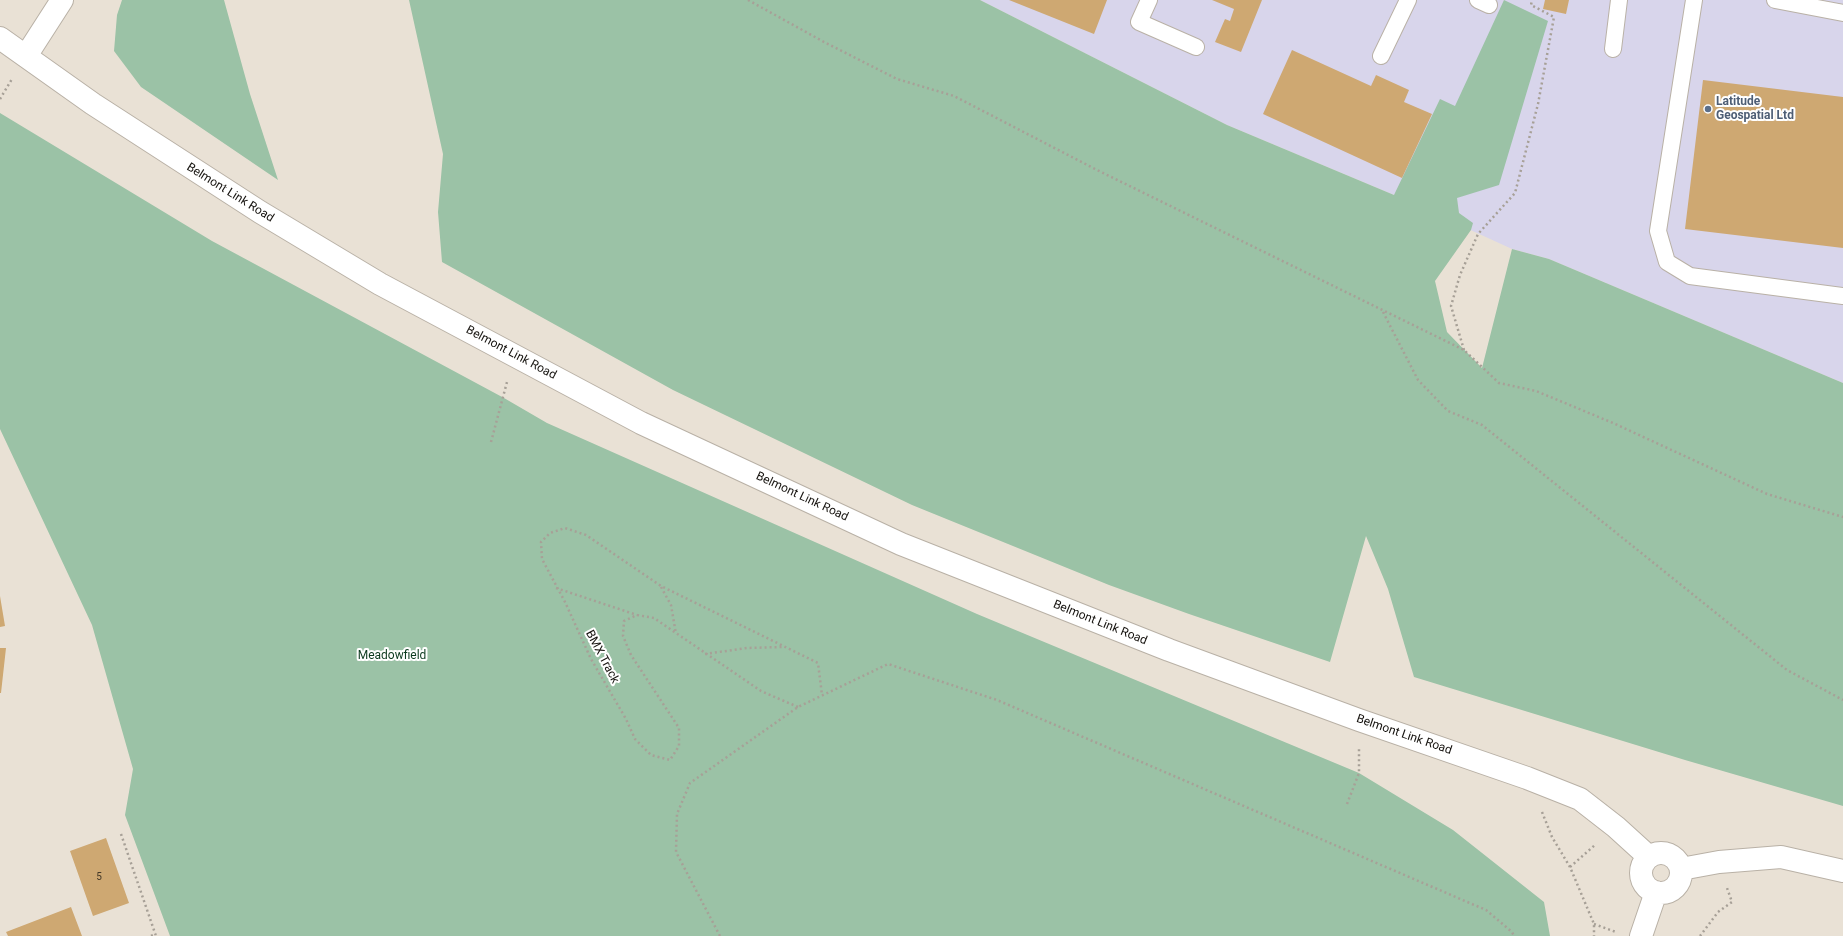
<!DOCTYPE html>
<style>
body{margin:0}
canvas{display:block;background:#e9e1d5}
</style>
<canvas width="1843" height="936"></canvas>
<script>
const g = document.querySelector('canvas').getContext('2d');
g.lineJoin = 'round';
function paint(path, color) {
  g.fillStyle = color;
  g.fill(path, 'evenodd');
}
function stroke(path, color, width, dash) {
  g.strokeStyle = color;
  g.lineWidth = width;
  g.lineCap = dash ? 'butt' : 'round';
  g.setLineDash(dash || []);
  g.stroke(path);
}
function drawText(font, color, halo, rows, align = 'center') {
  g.font = font + ' Roboto,sans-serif';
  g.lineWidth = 4;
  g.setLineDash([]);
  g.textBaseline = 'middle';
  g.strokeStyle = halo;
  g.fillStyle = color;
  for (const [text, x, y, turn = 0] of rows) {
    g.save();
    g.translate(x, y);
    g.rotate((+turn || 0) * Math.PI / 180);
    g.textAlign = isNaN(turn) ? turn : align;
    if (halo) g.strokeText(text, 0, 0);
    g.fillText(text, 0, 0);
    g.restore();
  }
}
paint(new Path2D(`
 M 980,0 L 1843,0 L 1843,383 L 1549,259 L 1512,249 L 1394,195 L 1227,125 Z`), '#d8d5eb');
paint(new Path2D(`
 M 122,0 L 224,0 L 250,94 L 278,180 L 141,87 L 114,51 L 117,15 Z
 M 409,0 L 980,0 L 1227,125 L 1394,195 L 1440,99 L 1455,106 L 1504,0 L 1548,21 L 1499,185 L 1457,198 L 1459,213 L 1473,223 L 1471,230 L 1435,281 L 1447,332 L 1482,368 L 1512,249 L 1549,259 L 1843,383 L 1843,806 L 1685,760 L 1414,677 L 1388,589 L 1366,536 L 1330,662 L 1189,614 L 1109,585 L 912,505 L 673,390 L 442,262 L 438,212 L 443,154 Z
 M 0,113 L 212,241 L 504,398 L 547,423 L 977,614 L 1359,773 L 1453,830 L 1544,902 L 1550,936 L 170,936 L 125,815 L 133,769 L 92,625 L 0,429 Z`), '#9bc2a6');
paint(new Path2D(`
 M 1009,0 L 1107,0 L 1094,34 Z
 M 1212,0 L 1262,0 L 1241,52 L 1215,42 L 1225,19 L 1230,21 L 1234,9 Z
 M 1545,0 L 1569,0 L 1566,14 L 1543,9 Z
 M 1292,50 L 1371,86 L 1376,75 L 1409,90 L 1404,102 L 1432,114 L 1402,178 L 1263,114 Z
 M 1703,80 L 1843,97 L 1843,248 L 1685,229 Z
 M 0,596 L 5,626 L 0,627 Z
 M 0,648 L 6,648 L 1,693 L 0,693 Z
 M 106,838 L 129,903 L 93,916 L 70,851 Z
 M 71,907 L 82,936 L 8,936 L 6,932 Z`), '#cea872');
const lane = new Path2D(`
 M 1149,0 L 1139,22 L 1196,47
 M 1478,0 L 1489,5
 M 1694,0 L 1658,231 L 1667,262 L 1690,276 L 1843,296
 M 1775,0 L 1843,13
 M 1613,49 L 1619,0
 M 1381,56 L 1408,0`);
const street = new Path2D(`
 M 26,56 L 62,0`);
const secondary = new Path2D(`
 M 0,38 L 93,104 L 260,212 L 380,284 L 641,423 L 901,544 L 1169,650 L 1359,720 L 1527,778 L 1580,799 L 1616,827 L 1649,857
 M1641 873a20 20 0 1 1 40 0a20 20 0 1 1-40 0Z
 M 1681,869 L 1719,862 L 1781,857 L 1843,871
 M 1641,936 L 1656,892`);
stroke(lane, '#b9b1a6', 18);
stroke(street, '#b9b1a6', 24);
stroke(secondary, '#b9b1a6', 24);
stroke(new Path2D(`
 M 748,0 L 824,42 L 897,79 L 954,96 L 1097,170 L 1464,350 L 1499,383 L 1536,391 L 1613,423 L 1767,494 L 1843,517
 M 0,99 L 12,79
 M 1383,312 L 1418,380 L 1448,411 L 1482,425 L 1787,670 L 1843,700
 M 1464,350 L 1451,306 L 1460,275 L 1478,234 L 1515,193 L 1538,104 L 1554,17 L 1531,5 L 1532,0
 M 491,442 L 507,382
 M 661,587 L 671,605 L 676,634
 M 556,588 L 637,615
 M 705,654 L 747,648 L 782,647
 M 798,707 L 761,691 L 654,618 L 637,615 L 624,621 L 623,636 L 631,655 L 679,728 L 679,746 L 670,760 L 651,755 L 635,739 L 626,719 L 591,659 L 565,602 L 542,559 L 541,542 L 550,533 L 565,528 L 586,535 L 661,586 L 818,663 L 822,695
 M 1347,804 L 1359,773 L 1359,748
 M 1542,812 L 1552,837 L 1570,867 L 1594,924 L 1594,936
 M 121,834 L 156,936
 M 1570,867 L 1595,845
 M 1594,924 L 1616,932
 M 151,936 L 156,934
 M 720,936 L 676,852 L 677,814 L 690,783 L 798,707 L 888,664 L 997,700 L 1486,910 L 1512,932 L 1514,936
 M 1700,936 L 1718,912 L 1732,902 L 1727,888`), '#a7a097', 2.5, [2, 3]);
stroke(lane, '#fff', 16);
stroke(street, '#fff', 22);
stroke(secondary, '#fff', 22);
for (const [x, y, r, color] of [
 [1708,109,4,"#5c6f8a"]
]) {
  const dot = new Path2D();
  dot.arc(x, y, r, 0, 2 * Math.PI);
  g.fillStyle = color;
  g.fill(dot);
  stroke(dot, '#fff', 1.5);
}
drawText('10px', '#433827', null, [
 ["5",99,877]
]);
drawText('bold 12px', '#4e5e75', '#fff', [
 ["Latitude",1716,102],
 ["Geospatial Ltd",1716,116]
], 'left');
drawText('12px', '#15120e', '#fff', [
 ["Belmont Link Road",230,193,32],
 ["Belmont Link Road",511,353,28],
 ["Belmont Link Road",802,497,25],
 ["Belmont Link Road",1100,623,22],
 ["BMX Track",602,657,62],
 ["Belmont Link Road",1404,735,19]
]);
drawText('12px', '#0c3a1f', '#fff', [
 ["Meadowfield",392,656]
]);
</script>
